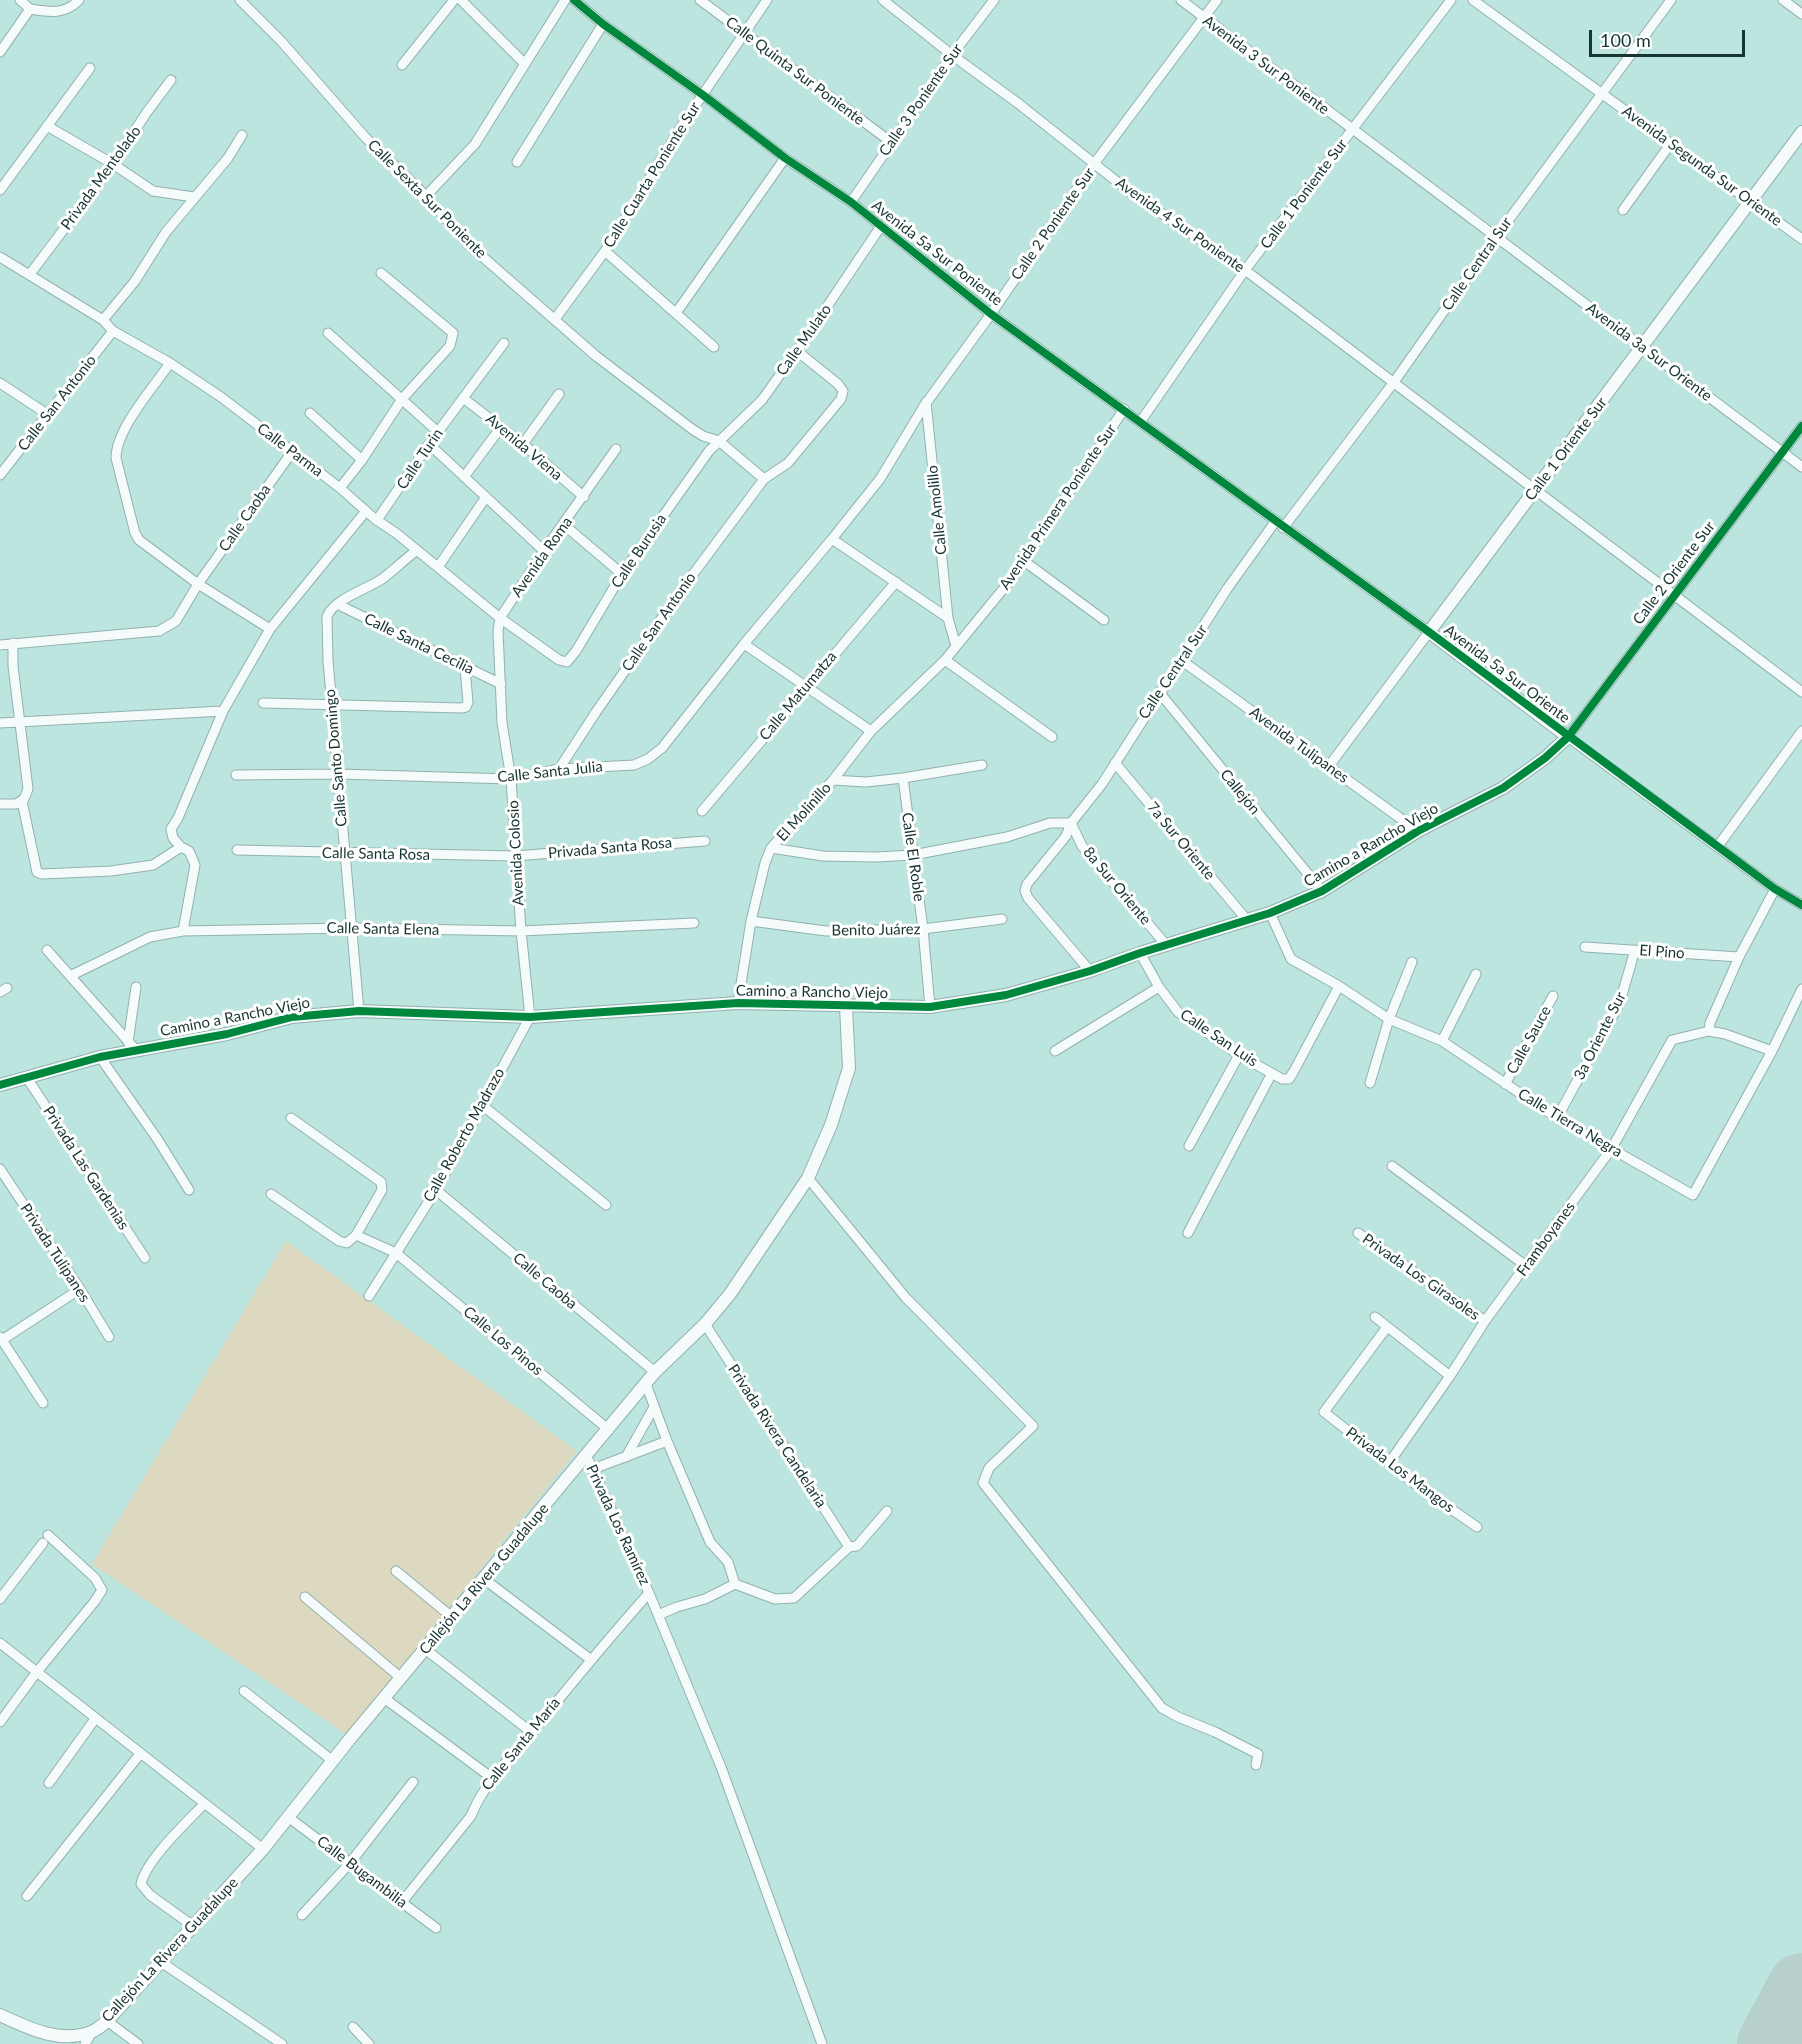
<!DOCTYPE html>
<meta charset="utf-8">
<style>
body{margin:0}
#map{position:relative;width:1802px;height:2044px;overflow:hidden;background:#bde5df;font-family:Lato,sans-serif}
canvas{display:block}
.scale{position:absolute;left:1589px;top:30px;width:156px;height:27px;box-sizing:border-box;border:3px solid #173531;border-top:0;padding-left:8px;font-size:18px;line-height:21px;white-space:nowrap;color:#173531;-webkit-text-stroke:4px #fff;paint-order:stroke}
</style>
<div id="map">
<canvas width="1802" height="2044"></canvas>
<div class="scale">100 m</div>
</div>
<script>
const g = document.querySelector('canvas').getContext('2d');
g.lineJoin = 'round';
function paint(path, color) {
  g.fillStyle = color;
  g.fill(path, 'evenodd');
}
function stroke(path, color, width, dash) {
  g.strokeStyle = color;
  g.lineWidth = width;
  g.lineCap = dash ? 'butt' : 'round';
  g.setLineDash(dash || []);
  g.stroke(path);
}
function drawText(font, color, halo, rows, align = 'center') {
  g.font = font + ' Lato,sans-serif';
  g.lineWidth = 6;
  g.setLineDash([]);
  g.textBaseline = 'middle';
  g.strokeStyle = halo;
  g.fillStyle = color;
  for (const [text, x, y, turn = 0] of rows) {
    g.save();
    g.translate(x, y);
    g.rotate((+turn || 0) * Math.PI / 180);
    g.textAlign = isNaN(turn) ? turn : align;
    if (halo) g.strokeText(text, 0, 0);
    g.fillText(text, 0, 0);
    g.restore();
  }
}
paint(new Path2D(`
 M 286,1241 L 577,1451 L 346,1734 L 92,1564 Z`), '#ddd8c0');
stroke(new Path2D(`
 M 1781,2029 L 1791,2044`), '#b7d0cc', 28);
stroke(new Path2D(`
 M 1772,2044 L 1802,1988`), '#b7d0cc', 70);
const minor = new Path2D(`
 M 20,0 L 30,9
 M 240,0 L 281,41 L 365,137 L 426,196 L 468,244 L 596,356 L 692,429 L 703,436 L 719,441 L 764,479
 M 461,0 L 525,64
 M 574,0 L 603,24 L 703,95 L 785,158 L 851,202 L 991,314 L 1429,632 L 1329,766
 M 700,0 L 891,142
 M 883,0 L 952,55 L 1019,104 L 1130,192 L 1245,270 L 1802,692
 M 1181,0 L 1802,467
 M 1473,0 L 1802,239
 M 1783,0 L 1802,14
 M 30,9 C 49,12 65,15 79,0
 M 0,52 L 30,9
 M 402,65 L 454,0
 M 47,126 L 113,164 L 153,191 L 194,197
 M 517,162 L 603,24
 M 0,190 L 90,68
 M 426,196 L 475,144 L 565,0
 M 851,202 L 952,55 L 994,0
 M 1623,210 L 1671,143
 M 605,251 L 714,347
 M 0,257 L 103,320 L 113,331 L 170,363 L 221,397 L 340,488 L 375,519 L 396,533 L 500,618 L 559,660 L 567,662 L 576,651 L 622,574 L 709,451 L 762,400 L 804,341 L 881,226
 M 30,274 L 113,164 L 147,112 L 171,80
 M 676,313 L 785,158
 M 555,319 L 605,251 L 682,125 L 767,0
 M 103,320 L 135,281 L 166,232 L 228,158 L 242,135
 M 328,333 L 438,432
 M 170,363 C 153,388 116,429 116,458 L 135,533 L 139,540 L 198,584 L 270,629
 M 0,383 L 47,414
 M 463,398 L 523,444 L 584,497
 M 926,402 L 948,618
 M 310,413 L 362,460
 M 1141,421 L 1245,270 L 1451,0
 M 1802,426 L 1568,737 L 1775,889 L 1802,905
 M 429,444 L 544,551
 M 523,444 L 559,394
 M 0,475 L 113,331
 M 464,477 L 501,427
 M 340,488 L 362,460 L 402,399 L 450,346 L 453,333 L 381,273
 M 377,520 L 429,444 L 504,343
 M 563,524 L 622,574
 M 1283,528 L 1394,382 L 1496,237 L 1671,0
 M 832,539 L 948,618 L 956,646
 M 1024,561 L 1104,620
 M 438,567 L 486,497
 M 337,604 L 501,684
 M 744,644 L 871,731
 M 0,645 L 159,631 L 176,621 L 198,584 L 292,452
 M 945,660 L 1052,737
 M 1181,660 L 1418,831
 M 1159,692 L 1322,891
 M 263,703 L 461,708 L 466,707 L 468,702 L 465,668
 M 0,723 L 223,711 L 270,629 L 366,511
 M 1115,763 L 1247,920
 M 559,769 L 596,712 L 682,589 L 764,479 L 788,463 L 841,399 L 843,391 L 838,384 L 797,351
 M 236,775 L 338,774 L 511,779 L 559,769 L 634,765 L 648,759 L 662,748 L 744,644 L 832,539 L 880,479 L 924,406 L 991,314 L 1094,164 L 1217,0
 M 903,778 L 923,929 L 930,1007
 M 833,780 L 866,782 L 903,778 L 982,765
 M 22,801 L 37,872 L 42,874 L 111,871 L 153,865 L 181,847
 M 0,804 L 16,804 L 24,799 L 28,789 L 13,666 L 13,643
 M 702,811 L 896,582
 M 1071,823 L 1082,846 L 1167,946
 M 1718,846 L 1802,731
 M 771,848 L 823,856 L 877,857 L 913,855 L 1007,837 L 1050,823 L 1071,823
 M 237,850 L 515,856 L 705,841
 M 1270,913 L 1291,959 L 1339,986 L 1389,1019 L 1442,1041 L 1557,1118 L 1693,1195 L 1772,1051 L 1802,989
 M 751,921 L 826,931 L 923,929 L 1002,919
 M 183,931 L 195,865 L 189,851 L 181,847 L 173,838 L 171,829 L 178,818 L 223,711
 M 1585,947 L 1739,957
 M 47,950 L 136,1050
 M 1140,953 L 1159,987 L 1178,1012 L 1239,1055 L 1282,1079 L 1289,1079 L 1294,1071 L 1339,986
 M 1090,971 L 1028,898 L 1025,891 L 1027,884 L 1066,836 L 1071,823 L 1102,784 L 1227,589 L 1275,522
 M 70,976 L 150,937 L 183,931 L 351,928 L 521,931 L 694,923
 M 0,992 L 7,988
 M 738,1003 L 751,921 L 765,863 L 771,848 L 833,780 L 871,731 L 945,660 L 1013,577 L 1124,409
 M 359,1011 L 328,661 L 327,617 C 332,600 367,589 382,579 C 394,570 404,560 416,551
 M 1709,1031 L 1710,1023 L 1739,957 L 1775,889
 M 1442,1041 L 1476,974
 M 128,1042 L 136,987
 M 1055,1051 L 1159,987
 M 100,1057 L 158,1140 L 189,1190
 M 27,1078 L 145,1258
 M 1370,1083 L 1389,1019 L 1412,962
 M 1505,1084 L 1553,996
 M 482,1105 L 606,1205
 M 1557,1118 L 1620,1002 L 1635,950
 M 1189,1146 L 1239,1055
 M 1392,1166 L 1526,1266
 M 0,1169 L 80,1289 L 109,1337
 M 808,1178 L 906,1298 L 1033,1426 L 989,1468 L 983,1483 L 1162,1708 L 1178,1717 L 1215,1732 L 1258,1754 L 1256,1765
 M 436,1190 L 655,1372
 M 271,1194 L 339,1241 L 347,1243 L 356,1235 L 382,1190 L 381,1182 L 291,1118
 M 1188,1233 L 1272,1073
 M 1358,1233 L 1485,1321
 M 356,1235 L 396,1253 L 609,1430
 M 369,1296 L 436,1190 L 530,1017 L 521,931 L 511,779 L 502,723 L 498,631 L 500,618 L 548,545 L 616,449
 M 1375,1317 L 1450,1376
 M 705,1324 L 849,1547
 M 1387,1327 L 1324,1412 L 1415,1484 L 1477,1527
 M 0,1337 L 43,1403
 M 2,1340 L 80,1289
 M 646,1384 L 667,1441 L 710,1542 L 728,1562 L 735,1584
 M 587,1457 L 649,1593 L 721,1767 L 822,2044
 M 626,1457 L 654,1407
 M 1389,1463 L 1450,1376 L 1485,1321 L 1612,1148 L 1672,1040 L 1709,1031 L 1725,1034 L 1772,1051
 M 593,1469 L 667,1441
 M 396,1571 L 452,1617
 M 484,1579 L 590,1659
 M 305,1597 L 401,1678
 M 0,1599 L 43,1543
 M 658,1615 L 677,1607 L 705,1599 L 735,1584 L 775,1599 L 794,1598 L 849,1547 L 857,1546 L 887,1511
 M 0,1643 L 263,1849
 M 425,1649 L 531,1732
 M 244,1691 L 333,1761
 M 384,1698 L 492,1778
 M 0,1722 L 36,1673 L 95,1601 L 102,1590 L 95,1578 L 48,1535
 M 49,1783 L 95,1719
 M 288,1817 L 436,1928
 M 27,1896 L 140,1754
 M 402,1902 L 471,1816 C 484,1783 510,1758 533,1731 C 571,1684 609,1638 649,1593
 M 302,1915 L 350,1863 L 413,1782
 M 193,1926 L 150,1895 L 141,1884 C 146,1860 186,1823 204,1804
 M 161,1962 L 282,2044
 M 107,2021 L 138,2044
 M 353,2027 L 369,2044
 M 85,2044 L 92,2032`);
const tertiary = new Path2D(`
 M 0,1085 L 100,1057 L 227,1034 L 292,1017 L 359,1011 L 530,1017 L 738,1003 L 930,1007 L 1006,995 L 1090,971 L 1140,953 L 1270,913 L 1322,891 L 1418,831 L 1503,788 L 1545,758 L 1568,737 L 1429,632 L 1802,132
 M 0,2015 C 28,2028 60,2044 91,2032 C 97,2030 102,2025 107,2021 L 263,1849 L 349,1740 L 655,1372 L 705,1324 L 730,1294 L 808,1178 L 831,1125 L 849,1068 L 846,1007`);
stroke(minor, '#92b1ad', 11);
stroke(tertiary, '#92b1ad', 14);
stroke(minor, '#f5fbfa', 9);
stroke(tertiary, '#f5fbfa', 12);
stroke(new Path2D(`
 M 574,0 L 603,24 L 703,95 L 785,158 L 851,202 L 991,314 L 1429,632 L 1775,889 L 1802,905
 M 0,1085 L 100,1057 L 227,1034 L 292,1017 L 359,1011 L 530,1017 L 738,1003 L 930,1007 L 1006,995 L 1090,971 L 1140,953 L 1270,913 L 1322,891 L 1418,831 L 1503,788 L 1545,758 L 1568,737 L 1802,426`), '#00873e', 8);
drawText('15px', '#173531', '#fff', [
 ["Avenida 3 Sur Poniente",1266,65,37],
 ["Calle Quinta Sur Poniente",795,71,37],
 ["Calle 3 Poniente Sur",921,100,-55],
 ["Avenida Segunda Sur Oriente",1702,166,36],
 ["Calle Cuarta Poniente Sur",652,175,-58],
 ["Privada Mentolado",101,178,-54],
 ["Calle 1 Poniente Sur",1304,194,-53],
 ["Calle Sexta Sur Poniente",427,199,45],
 ["Calle 2 Poniente Sur",1053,224,-55],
 ["Avenida 4 Sur Poniente",1180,225,35],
 ["Avenida 5a Sur Poniente",937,253,38],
 ["Calle Central Sur",1477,264,-55],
 ["Calle Mulato",804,340,-55],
 ["Avenida 3a Sur Oriente",1649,352,37],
 ["Calle San Antonio",57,403,-52],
 ["Avenida Viena",524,447,40],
 ["Calle 1 Oriente Sur",1566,449,-53],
 ["Calle Parma",290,450,37],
 ["Calle Turin",420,459,-56],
 ["Avenida Primera Poniente Sur",1058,507,-56],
 ["Calle Amolillo",937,510,-96],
 ["Calle Caoba",245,518,-55],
 ["Calle Burusia",639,551,-56],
 ["Avenida Roma",542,557,-55],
 ["Calle 2 Oriente Sur",1674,573,-53],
 ["Calle San Antonio",659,622,-55],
 ["Calle Santa Cecilia",419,644,26],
 ["Calle Central Sur",1173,672,-56],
 ["Avenida 5a Sur Oriente",1507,674,37],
 ["Calle Matumatza",798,696,-50],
 ["Avenida Tulipanes",1299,745,36],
 ["Calle Santo Domingo",336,758,-95],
 ["Calle Santa Julia",550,772,-6],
 ["Callejón",1240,792,51],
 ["El Molinillo",804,812,-48],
 ["7a Sur Oriente",1181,841,50],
 ["Camino a Rancho Viejo",1371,845,-30],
 ["Privada Santa Rosa",610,848,-5],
 ["Avenida Colosio",516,853,-93],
 ["Calle Santa Rosa",376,854,1],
 ["Calle El Roble",913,857,82],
 ["8a Sur Oriente",1117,886,50],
 ["Calle Santa Elena",383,929,1],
 ["Benito Juárez",876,930,-1],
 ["El Pino",1662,952,4],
 ["Camino a Rancho Viejo",812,992,1],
 ["Camino a Rancho Viejo",235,1017,-11],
 ["3a Oriente Sur",1600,1036,-63],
 ["Calle San Luis",1219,1038,34],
 ["Calle Sauce",1529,1040,-61],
 ["Calle Tierra Negra",1570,1123,31],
 ["Calle Roberto Madrazo",464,1135,-61],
 ["Privada Las Gardenias",86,1168,57],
 ["Framboyanes",1546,1239,-54],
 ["Privada Tulipanes",55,1253,57],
 ["Privada Los Girasoles",1421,1277,35],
 ["Calle Caoba",545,1281,40],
 ["Calle Los Pinos",503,1341,40],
 ["Privada Rivera Candelaria",777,1436,57],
 ["Privada Los Mangos",1400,1470,37],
 ["Privada Los Ramírez",618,1525,65],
 ["Callejón La Rivera Guadalupe",484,1579,-50],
 ["Calle Santa María",521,1744,-51],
 ["Calle Bugambilia",362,1872,37],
 ["Callejón La Rivera Guadalupe",170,1950,-47]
]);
</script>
